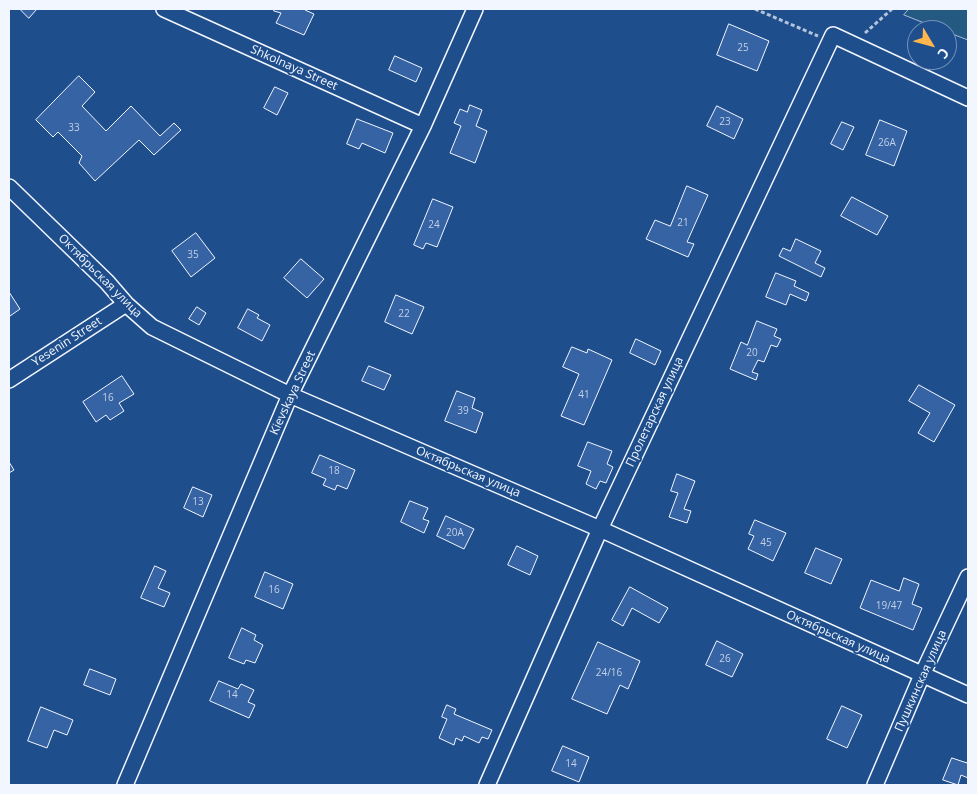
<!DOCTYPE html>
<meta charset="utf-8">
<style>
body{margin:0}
#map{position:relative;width:977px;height:794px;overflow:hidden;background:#1f4e8c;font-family:"Open Sans",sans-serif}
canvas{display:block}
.frame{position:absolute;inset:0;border:10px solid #f2f6ff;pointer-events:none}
.north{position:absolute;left:907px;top:20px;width:50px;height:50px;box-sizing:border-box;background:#1f4e8c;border:1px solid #7391ba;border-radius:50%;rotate:127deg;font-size:14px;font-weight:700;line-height:20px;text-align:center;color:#f2f6ff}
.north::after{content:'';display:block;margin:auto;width:18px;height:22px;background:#ffb74d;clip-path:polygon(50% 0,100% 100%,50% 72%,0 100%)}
</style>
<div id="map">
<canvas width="977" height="794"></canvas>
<div class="frame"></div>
<div class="north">С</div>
</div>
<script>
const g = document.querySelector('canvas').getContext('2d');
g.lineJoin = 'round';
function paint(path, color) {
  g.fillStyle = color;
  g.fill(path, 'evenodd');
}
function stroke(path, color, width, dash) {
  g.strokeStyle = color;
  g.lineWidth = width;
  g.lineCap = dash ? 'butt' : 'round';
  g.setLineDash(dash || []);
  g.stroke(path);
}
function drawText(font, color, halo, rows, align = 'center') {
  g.font = font + ' "Open Sans",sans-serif';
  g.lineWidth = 4;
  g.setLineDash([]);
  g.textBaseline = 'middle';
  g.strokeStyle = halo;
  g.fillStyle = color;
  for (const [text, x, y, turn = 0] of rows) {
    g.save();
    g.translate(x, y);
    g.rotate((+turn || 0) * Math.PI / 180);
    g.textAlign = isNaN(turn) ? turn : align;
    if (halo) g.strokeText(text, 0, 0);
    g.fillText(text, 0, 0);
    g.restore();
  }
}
const green = new Path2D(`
 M 909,9 L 968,9 L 968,40 L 947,32 L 947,30 L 942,30 L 904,15 Z`);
paint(green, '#245a82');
stroke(green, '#a8bbd7', 1);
const building = new Path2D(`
 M 20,9 L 37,9 L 29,18 Z
 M 275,9 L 306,9 L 305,10 L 314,14 L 304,35 L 276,23 L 281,13 L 274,11 Z
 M 729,24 L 769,41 L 757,71 L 717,55 Z
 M 395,56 L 422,68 L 416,82 L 389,70 Z
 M 79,76 L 95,92 L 82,106 L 106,131 L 131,106 L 160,136 L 174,123 L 181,130 L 154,155 L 139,140 L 95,181 L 79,163 L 82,156 L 58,132 L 53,137 L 36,120 Z
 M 275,87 L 288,93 L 277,115 L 264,108 Z
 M 470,105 L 482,110 L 476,126 L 487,131 L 475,163 L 450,153 L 461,126 L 454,123 L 460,109 L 467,112 Z
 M 717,106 L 743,119 L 734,139 L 707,126 Z
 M 357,119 L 393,133 L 385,153 L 362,143 L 359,149 L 347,144 Z
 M 880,120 L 907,131 L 894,166 L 866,155 Z
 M 842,122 L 854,127 L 843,150 L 831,144 Z
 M 687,186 L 708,195 L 687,242 L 694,244 L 688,257 L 646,239 L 655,220 L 670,226 Z
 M 852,197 L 888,216 L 877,235 L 841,216 Z
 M 433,199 L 453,207 L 437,247 L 426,243 L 423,249 L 414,245 Z
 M 196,233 L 215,258 L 191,277 L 172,251 Z
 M 796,239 L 821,251 L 815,263 L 825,268 L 821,277 L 779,256 L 783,248 L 790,251 Z
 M 301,259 L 324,279 L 307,298 L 284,278 Z
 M 776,273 L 796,281 L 794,286 L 809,293 L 806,301 L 790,294 L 786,305 L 766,297 Z
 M 9,292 L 20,309 L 10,316 L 9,314 Z
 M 396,295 L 424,307 L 412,334 L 385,322 Z
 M 197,307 L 206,313 L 199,325 L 189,319 Z
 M 248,309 L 259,315 L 257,318 L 270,325 L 262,341 L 238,328 Z
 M 757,321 L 777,329 L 774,336 L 781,339 L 777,347 L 771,345 L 764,362 L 758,360 L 752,372 L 758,374 L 756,380 L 730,369 L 741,342 L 747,345 Z
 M 636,339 L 661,351 L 655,365 L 630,353 Z
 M 572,347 L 587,353 L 588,349 L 612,360 L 584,425 L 561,416 L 579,374 L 563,367 Z
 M 369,366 L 391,375 L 384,390 L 362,381 Z
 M 122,376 L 134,394 L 119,403 L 124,411 L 110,420 L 106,415 L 96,422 L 83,402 Z
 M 919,385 L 955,405 L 934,442 L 918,433 L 930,413 L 909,401 Z
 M 457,391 L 475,398 L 472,408 L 483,413 L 476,433 L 445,421 Z
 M 588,442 L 612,451 L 607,464 L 613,467 L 606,483 L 600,481 L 596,489 L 586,484 L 591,471 L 578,466 Z
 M 320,455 L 355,470 L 347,489 L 337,485 L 335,490 L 323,485 L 326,479 L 312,473 Z
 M 9,462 L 14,470 L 9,473 Z
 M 677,474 L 695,481 L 684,509 L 691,511 L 687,523 L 669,517 L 678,493 L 671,491 Z
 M 193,487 L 212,495 L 203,517 L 184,508 Z
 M 410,501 L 428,508 L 423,519 L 429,521 L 424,533 L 401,522 Z
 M 446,516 L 474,529 L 464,549 L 437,536 Z
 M 755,520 L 786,533 L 773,561 L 748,549 L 754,536 L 749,534 Z
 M 517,546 L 538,556 L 530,575 L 508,565 Z
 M 816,548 L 842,559 L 831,584 L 805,573 Z
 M 155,566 L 166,571 L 158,588 L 170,593 L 164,607 L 141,598 Z
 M 265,572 L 293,584 L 283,609 L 255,597 Z
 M 904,578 L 919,584 L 912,604 L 922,608 L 913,630 L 860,608 L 871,580 L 899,591 Z
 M 630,587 L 668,608 L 659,623 L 632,608 L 623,626 L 612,620 Z
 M 242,628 L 256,635 L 254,640 L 263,645 L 255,663 L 246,660 L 244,664 L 229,658 Z
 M 717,641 L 743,654 L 732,677 L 706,665 Z
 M 598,642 L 640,661 L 628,689 L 620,685 L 607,714 L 572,699 Z
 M 90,669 L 116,679 L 110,695 L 84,685 Z
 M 219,681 L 238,689 L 241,684 L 254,690 L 248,702 L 255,705 L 249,718 L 210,701 Z
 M 447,705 L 456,709 L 454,714 L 492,730 L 488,739 L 482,737 L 479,743 L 464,736 L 462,741 L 456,738 L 454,745 L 439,738 L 447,719 L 442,717 Z
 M 842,706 L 862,715 L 847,748 L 827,739 Z
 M 41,707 L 73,720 L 67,735 L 54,730 L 47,748 L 28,741 Z
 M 563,746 L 589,757 L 579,782 L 552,771 Z
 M 952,758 L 967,763 L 968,759 L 968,778 L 961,775 L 958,785 L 943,780 Z`);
paint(building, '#3563a3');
stroke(building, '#f2f6ff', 1);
const minor = new Path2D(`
 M 164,9 L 423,126
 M 9,187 L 107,282 L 126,304 L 152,327 L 290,395 L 600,529 L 968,695
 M 9,380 L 126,304
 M 125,785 L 290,395 L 423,126 L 475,9
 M 487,785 L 600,529 L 833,35 L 968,98
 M 875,785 L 922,675 L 968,577`);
stroke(minor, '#f2f6ff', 18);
stroke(new Path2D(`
 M 755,9 L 818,36
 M 865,33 L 892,9`), '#b3c4dc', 3, [4, 2.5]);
stroke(minor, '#1f4e8c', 15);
drawText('10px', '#c3d1e8', null, [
 ["25",743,48],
 ["23",725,122],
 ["33",74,128],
 ["26А",887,143],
 ["21",683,223],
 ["24",434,225],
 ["35",193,255],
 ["22",404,314],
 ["20",752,353],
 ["41",584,395],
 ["16",108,398],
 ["39",463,411],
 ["18",334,471],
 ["13",198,502],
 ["20А",455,533],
 ["45",766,543],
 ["16",274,590],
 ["19/47",889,606],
 ["26",725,659],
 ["24/16",609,673],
 ["14",232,695],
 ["14",571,764]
]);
drawText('12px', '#f2f6ff', '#1f4e8c', [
 ["Shkolnaya Street",294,68,24],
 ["Октябрьская улица",100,276,45],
 ["Yesenin Street",67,342,-33],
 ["Kievskaya Street",293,393,-65],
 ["Пролетарская улица",655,412,-65],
 ["Октябрьская улица",468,472,23],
 ["Октябрьская улица",838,637,24],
 ["Пушкинская улица",921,681,-66]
]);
</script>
